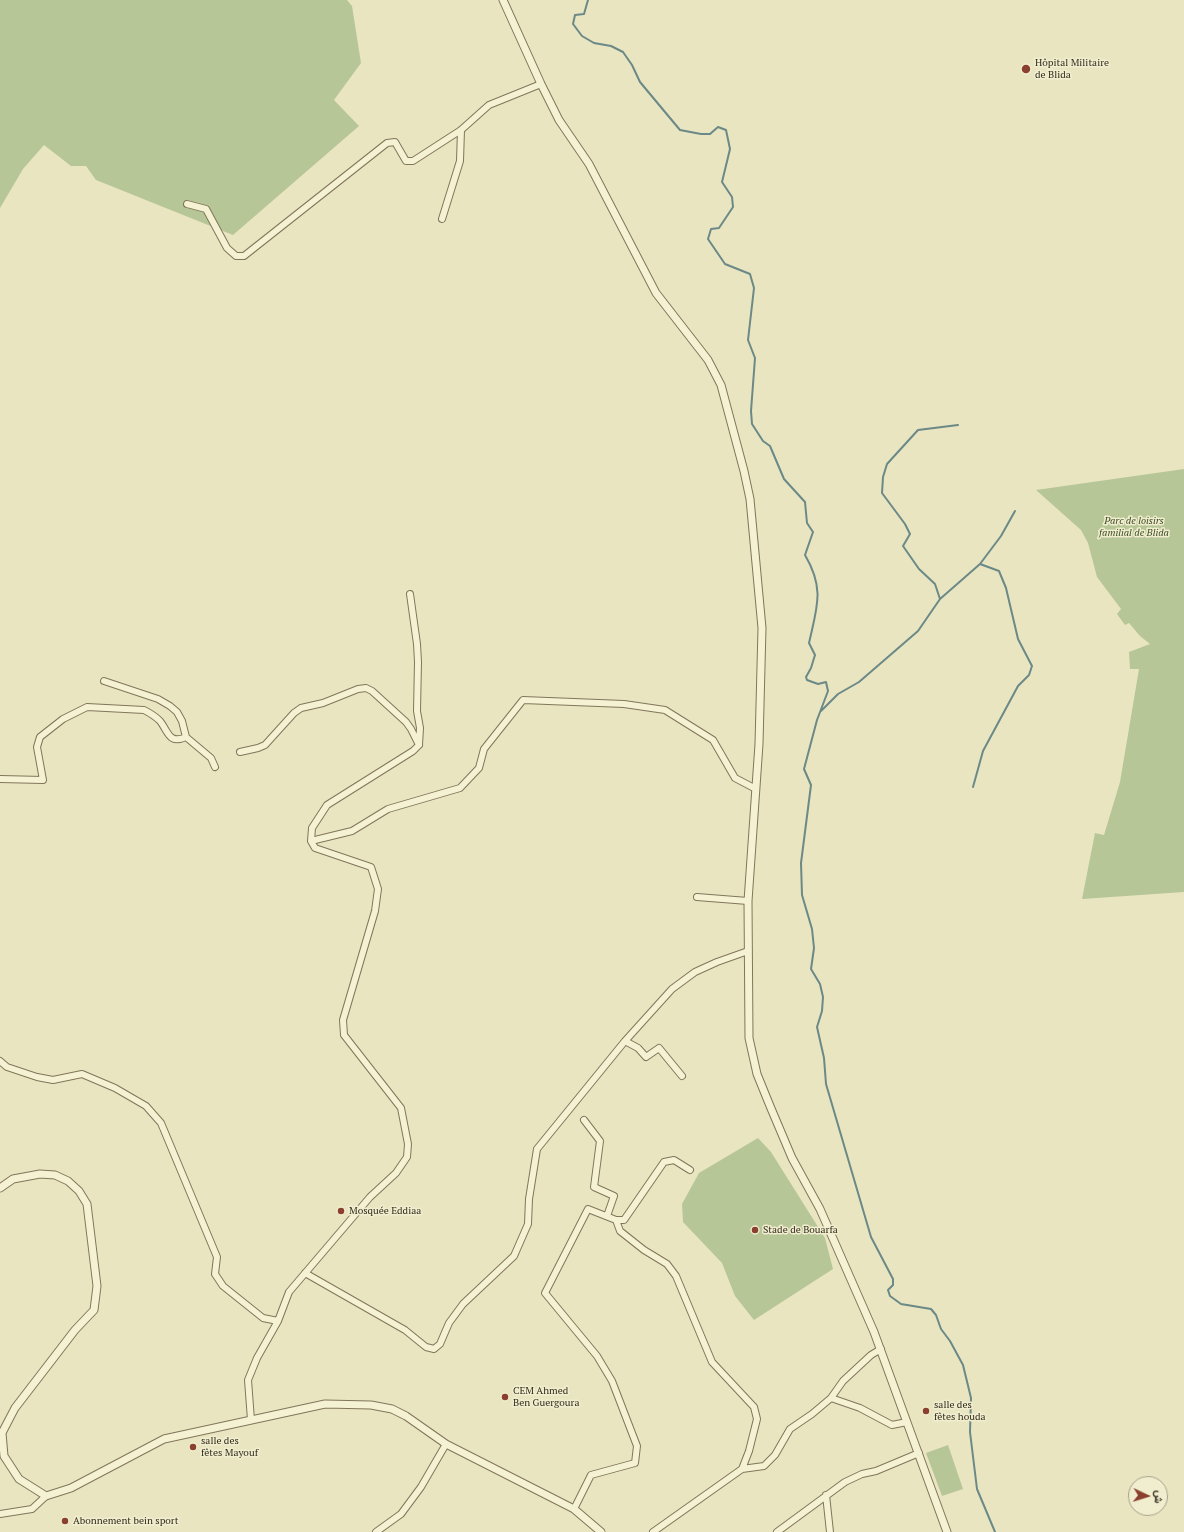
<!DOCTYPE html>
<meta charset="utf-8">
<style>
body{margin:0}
#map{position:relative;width:1184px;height:1532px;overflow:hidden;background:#e9e5c1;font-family:"PT Serif",Vazirmatn,serif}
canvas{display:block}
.north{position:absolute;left:1128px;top:1476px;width:40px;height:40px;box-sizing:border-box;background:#f1eecf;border:1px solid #a5a088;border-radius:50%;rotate:94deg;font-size:11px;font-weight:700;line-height:16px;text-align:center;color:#322b1d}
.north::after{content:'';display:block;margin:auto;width:14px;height:18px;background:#8b402f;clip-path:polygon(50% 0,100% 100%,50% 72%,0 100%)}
</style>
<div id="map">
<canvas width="1184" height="1532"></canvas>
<div class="north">ش</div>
</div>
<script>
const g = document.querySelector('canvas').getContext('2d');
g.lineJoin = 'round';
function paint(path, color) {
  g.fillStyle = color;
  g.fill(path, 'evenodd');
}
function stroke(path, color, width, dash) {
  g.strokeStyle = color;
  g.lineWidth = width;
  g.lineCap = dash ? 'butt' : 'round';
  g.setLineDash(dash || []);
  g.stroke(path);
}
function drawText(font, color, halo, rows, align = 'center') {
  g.font = font + ' "PT Serif",serif';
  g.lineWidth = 3;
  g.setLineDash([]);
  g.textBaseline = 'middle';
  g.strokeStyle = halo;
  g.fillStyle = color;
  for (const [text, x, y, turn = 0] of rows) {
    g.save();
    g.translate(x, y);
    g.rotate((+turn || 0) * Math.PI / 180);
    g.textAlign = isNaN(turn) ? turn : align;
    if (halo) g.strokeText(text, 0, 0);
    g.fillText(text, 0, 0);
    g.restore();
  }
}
paint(new Path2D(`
 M 0,0 L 347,0 L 352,6 L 361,63 L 334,100 L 359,126 L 233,235 L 96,180 L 86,166 L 71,166 L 44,145 L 23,169 L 0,208 Z
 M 1184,469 L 1184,892 L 1082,899 L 1095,833 L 1104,835 L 1120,782 L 1139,669 L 1130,669 L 1129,652 L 1150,644 L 1140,636 L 1129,623 L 1125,625 L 1117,614 L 1121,609 L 1097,577 L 1088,543 L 1081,530 L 1036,490 Z
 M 758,1138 L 771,1152 L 825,1238 L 833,1269 L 754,1320 L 735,1296 L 722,1263 L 683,1222 L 682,1204 L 699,1173 Z
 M 948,1445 L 963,1489 L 942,1496 L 926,1453 Z`), '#b7c696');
stroke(new Path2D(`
 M 588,0 L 584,14 L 575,15 L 573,24 L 582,36 L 594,43 L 611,46 L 623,52 L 632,65 L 640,82 L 680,130 L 701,134 L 710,134 L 718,127 L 726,130 L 730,149 L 722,182 L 732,197 L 733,207 L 719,228 L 711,229 L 708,239 L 725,264 L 750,274 L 754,288 L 748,340 L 755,358 L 751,411 L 752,424 L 763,441 L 770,446 L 784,479 L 805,502 L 807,523 L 813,532 L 805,555 C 825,589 817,607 809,643 L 815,655 L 811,668 L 806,677 L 807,680 L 818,684 L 826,682 L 828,691 L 817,720 L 804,769 L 811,785 L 801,863 L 802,895 L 812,929 L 814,948 L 811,969 L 820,984 L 823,997 L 822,1011 L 817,1027 L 824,1058 L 826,1084 L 871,1237 L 893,1279 L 893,1285 L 888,1290 L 890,1296 L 901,1304 L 931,1309 L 936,1315 L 941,1329 L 950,1341 L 963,1365 L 971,1398 L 970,1432 L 977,1489 L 995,1532
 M 940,599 L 935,584 L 919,569 L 903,546 L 910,534 L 905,524 L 882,493 L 883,477 L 887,464 L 918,430 L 958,425
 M 821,711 L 838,694 L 859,682 L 918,631 L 940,599 L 980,564 L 1001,536 L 1015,511
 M 973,787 L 983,751 L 1018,686 L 1029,675 L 1032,666 L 1018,639 L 1006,588 L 999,571 L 980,564`), '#6b8987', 2);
const minor = new Path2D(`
 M 187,204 L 206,209 L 227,248 L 236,256 L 244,256 L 387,143 L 395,142 L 406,161 L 413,161 L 461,130 L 489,105 L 541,84
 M 442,219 L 460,161 L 461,130
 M 104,681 L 158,699 L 170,706 L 177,712 L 182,721 L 186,737 L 211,758 L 215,767
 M 240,752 L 258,748 L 265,745 L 294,713 L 301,708 L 323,703 L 358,689 L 366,688 L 372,691 L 406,722 L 411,729 L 419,745
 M 0,779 L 43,780 L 37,747 L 40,737 L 63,719 L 87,707 L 144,710 C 150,713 155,716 160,721 C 168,731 169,745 186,737
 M 311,841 L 352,831 L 388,809 L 460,788 L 479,768 L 484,749 L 523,700 L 624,704 L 665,710 L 713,740 L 735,778 L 756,789
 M 697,897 L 748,901
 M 625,1041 L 638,1048 L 646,1057 L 659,1048 L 682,1076
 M 0,1061 L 7,1067 L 37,1077 L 53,1080 L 82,1074 L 115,1088 L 146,1106 L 161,1123 L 217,1257 L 215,1274 L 223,1286 L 263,1318 L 278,1321
 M 584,1120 L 600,1141 L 594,1187 L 614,1196 L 607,1216
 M 616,1220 L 620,1231 L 644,1250 L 667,1264 L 676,1276 L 712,1362 L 754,1407 L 757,1419 L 749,1451 L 742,1469
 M 305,1273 L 405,1330 L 426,1347 L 434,1349 L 440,1344 L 449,1323 L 463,1304 L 514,1256 L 528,1224 L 529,1199 L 537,1149 L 625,1041 L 672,989 L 695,972 L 717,962 L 748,951
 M 831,1398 L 860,1408 L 892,1425 L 907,1422
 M 251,1420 L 248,1380 L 257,1358 L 278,1321 L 289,1292 L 370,1197 L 396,1173 L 407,1157 L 408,1144 L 401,1108 L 344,1035 L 343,1020 L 375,911 L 378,889 L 371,867 L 315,848 L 311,841 L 312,828 L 327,805 L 413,751 L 419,745 L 420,728 L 417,711 L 418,662 L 417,644 L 410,594
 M 826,1495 L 830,1532
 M 574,1509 L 591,1475 L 635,1463 L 637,1446 L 612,1381 L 597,1356 L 545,1293 L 588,1209 L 616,1220 L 624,1220 L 664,1162 L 674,1160 L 690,1170
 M 0,1514 L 32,1509 L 46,1496
 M 376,1532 L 401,1514 L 421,1487 L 446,1444
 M 653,1532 L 742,1469 L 764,1466 L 775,1455 L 790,1429 L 812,1414 L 831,1398 L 843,1381 L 871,1355 L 881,1349
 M 777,1532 L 845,1482 L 862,1474 L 876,1471 L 919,1453`);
const tertiary = new Path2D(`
 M 503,0 L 541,84 L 559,120 L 589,164 L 656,293 L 708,360 L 721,385 L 744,471 L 750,499 L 762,628 L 759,744 L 748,901 L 749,1038 L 757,1074 L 770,1106 L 792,1158 L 820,1209 L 874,1332 L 947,1532
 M 0,1188 L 13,1179 L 40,1174 L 55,1175 L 68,1181 L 79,1191 L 87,1204 L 97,1286 L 94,1310 L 75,1330 L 15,1408 L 2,1433 L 4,1456 L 19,1479 L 46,1496 L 71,1488 L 164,1439 L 325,1404 L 371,1405 L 392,1409 L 406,1416 L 446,1444 L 574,1509 L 601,1532`);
stroke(minor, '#81765a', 8);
stroke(tertiary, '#81765a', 9);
stroke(minor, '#f5f1d3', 6);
stroke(tertiary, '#f5f1d3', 7);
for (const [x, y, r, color] of [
 [1026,69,5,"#8b402f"],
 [341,1211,4,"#8b402f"],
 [755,1230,4,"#8b402f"],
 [505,1397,4,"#8b402f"],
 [926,1411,4,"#8b402f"],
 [193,1447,4,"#8b402f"],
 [65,1521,4,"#8b402f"]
]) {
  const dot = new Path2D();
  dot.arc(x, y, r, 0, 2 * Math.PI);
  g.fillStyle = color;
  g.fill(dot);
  stroke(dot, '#f1eecf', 1.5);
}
drawText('10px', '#322b1d', '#f1eecf', [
 ["Hôpital Militaire",1035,63],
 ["de Blida",1035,75],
 ["Mosquée Eddiaa",349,1211],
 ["Stade de Bouarfa",763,1230],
 ["CEM Ahmed",513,1391],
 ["Ben Guergoura",513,1403],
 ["salle des",934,1405],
 ["fêtes houda",934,1417],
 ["salle des",201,1441],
 ["fêtes Mayouf",201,1453],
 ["Abonnement bein sport",73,1521]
], 'left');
drawText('italic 10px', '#3b4c25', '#f1eecf', [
 ["Parc de loisirs",1134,521],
 ["familial de Blida",1134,533]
]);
</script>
